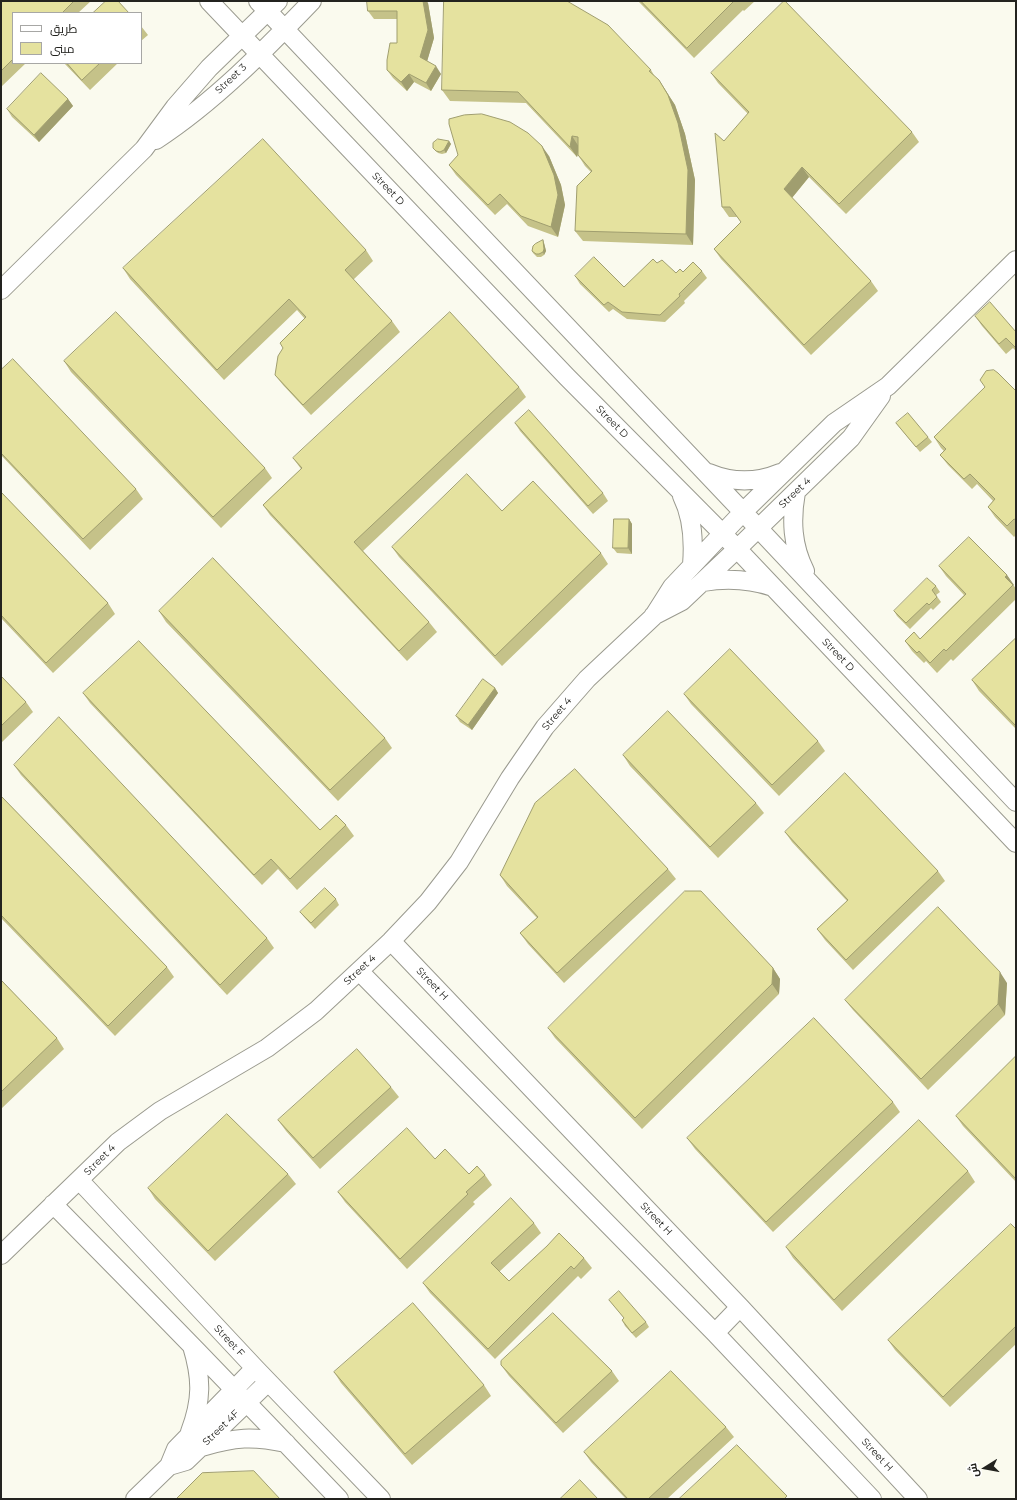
<!DOCTYPE html>
<meta charset="utf-8">
<style>
body{margin:0}
#map{position:relative;width:1017px;height:1500px;overflow:hidden;background:#fafaee;font-family:Montserrat,Cairo,sans-serif}
canvas{display:block}
.frame{position:absolute;inset:0;border:2px solid #23231f;pointer-events:none}
.legend{position:absolute;left:12px;top:12px;width:130px;height:52px;box-sizing:border-box;background:#fff;border:1px solid #a7a7a5;margin:0;padding:5px 7px;list-style:none;font-size:12px;color:#23231f}
.legend li{display:flex;align-items:center;gap:8px;height:20px}
.legend b{width:20px;border:1px solid #a7a7a5}
.north{position:absolute;left:965px;top:1448px;width:40px;height:40px;-webkit-text-stroke:3px #fff;paint-order:stroke;rotate:259deg;font-size:11px;font-weight:700;line-height:16px;text-align:center;color:#23231f}
.north::after{content:'';display:block;margin:auto;width:14px;height:18px;background:#23231f;clip-path:polygon(50% 0,100% 100%,50% 72%,0 100%)}
</style>
<div id="map">
<canvas width="1017" height="1500"></canvas>
<div class="frame"></div>
<ul class="legend">
<li><b style="height:5px;background:#fff"></b>طريق</li>
<li><b style="height:11px;background:#e5e29f"></b>مبنى</li>
</ul>
<div class="north">ش</div>
</div>
<script>
const g = document.querySelector('canvas').getContext('2d');
g.lineJoin = 'round';
function stroke(path, color, width, dash) {
  g.strokeStyle = color;
  g.lineWidth = width;
  g.lineCap = dash ? 'butt' : 'round';
  g.setLineDash(dash || []);
  g.stroke(path);
}
function paint(path, color) {
  g.fillStyle = color;
  g.fill(path, 'evenodd');
}
function drawText(font, color, halo, rows, align = 'center') {
  g.font = font + ' Montserrat,sans-serif';
  g.lineWidth = 4;
  g.setLineDash([]);
  g.textBaseline = 'middle';
  g.strokeStyle = halo;
  g.fillStyle = color;
  for (const [text, x, y, turn = 0] of rows) {
    g.save();
    g.translate(x, y);
    g.rotate((+turn || 0) * Math.PI / 180);
    g.textAlign = isNaN(turn) ? turn : align;
    if (halo) g.strokeText(text, 0, 0);
    g.fillText(text, 0, 0);
    g.restore();
  }
}
const minor = new Path2D(`
 M 209,1 L 567,377 L 722,533 L 1016,843
 M 258,1 L 743,512 L 1016,802
 M 156,140 C 214,102 264,51 312,1
 M 1,290 L 144,149 L 175,107 L 209,68 L 278,1
 M 709,473 C 733,483 756,483 780,473
 M 796,492 C 791,520 792,545 805,571
 M 682,496 C 693,518 694,541 692,565
 M 703,582 C 727,578 749,579 773,587
 M 653,616 L 682,601 L 737,549 L 851,438 L 881,396
 M 391,941 L 740,1307 L 918,1499
 M 359,971 L 715,1333 L 872,1499
 M 80,1181 L 255,1368 L 381,1499
 M 53,1204 C 149,1301 245,1400 339,1499
 M 1,1255 L 118,1142 L 160,1111 L 267,1048 L 316,1011 L 391,941 L 428,902 L 459,862 L 510,778 L 545,727 L 587,679 L 653,617 L 672,587 L 743,512 L 834,423 L 888,386 L 1016,260
 M 715,1333 L 740,1307
 M 190,1432 C 202,1400 202,1379 192,1346
 M 202,1447 C 235,1437 253,1436 286,1443
 M 169,1466 L 186,1461 L 268,1382
 M 135,1499 L 169,1466 L 176,1449 L 255,1368`);
stroke(minor, '#9a9a8f', 20);
stroke(minor, '#fff', 18);
paint(new Path2D(`
 M 1,1 L 91,1 L 78,13 L 13,13 L 13,63 L 26,63 L 1,87 Z
 M 638,1 L 755,1 L 744,11 L 743,10 L 694,58 Z
 M 428,3 L 434,38 L 427,61 L 441,74 L 431,91 L 414,82 L 407,91 L 393,78 L 387,70 L 397,43 L 397,19 L 374,19 L 368,11 Z
 M 141,26 L 148,35 L 141,41 Z
 M 64,63 L 118,63 L 90,90 Z
 M 651,70 L 655,77 L 659,80 L 666,91 L 675,105 L 685,134 L 695,180 L 693,245 L 583,241 L 575,231 L 591,172 L 585,166 L 578,155 L 577,157 L 526,103 L 450,101 L 442,90 Z
 M 711,73 L 912,132 L 919,142 L 846,214 L 809,177 L 792,198 L 871,281 L 878,291 L 811,355 L 721,259 L 714,249 L 741,222 L 737,217 L 729,217 L 722,207 L 748,114 L 718,83 Z
 M 68,99 L 73,106 L 39,142 L 12,117 L 7,109 Z
 M 449,141 L 451,144 L 446,153 L 442,154 L 438,153 L 433,148 Z
 M 549,156 L 561,185 L 565,205 L 558,237 L 528,226 L 507,204 L 495,215 L 456,175 L 449,165 Z
 M 543,240 L 544,243 L 546,251 L 544,255 L 541,257 L 537,257 L 533,253 L 532,251 Z
 M 366,250 L 373,261 L 353,280 L 392,321 L 400,332 L 311,415 L 283,385 L 275,375 L 305,319 L 297,310 L 224,380 L 130,279 L 123,268 Z
 M 657,263 L 676,273 L 683,272 L 702,271 L 707,278 L 684,301 L 685,303 L 665,322 L 627,319 L 613,309 L 609,312 L 580,284 L 575,276 L 624,287 Z
 M 975,316 L 1016,332 L 1016,351 L 1013,348 L 1006,354 L 982,326 Z
 M 64,361 L 265,468 L 272,478 L 221,528 L 71,372 Z
 M 1,370 L 136,489 L 143,499 L 90,550 L 1,455 Z
 M 519,387 L 526,397 L 363,551 L 429,622 L 437,632 L 407,661 L 270,515 L 263,505 L 301,469 L 293,458 Z
 M 1016,391 L 1016,535 L 1014,537 L 995,517 L 988,507 L 993,501 L 977,484 L 972,489 L 948,465 L 940,455 L 944,451 L 941,448 L 934,437 Z
 M 515,423 L 603,493 L 608,501 L 593,514 L 520,431 Z
 M 896,423 L 928,437 L 932,442 L 920,452 L 900,428 Z
 M 1,492 L 108,603 L 115,614 L 53,673 L 1,618 Z
 M 502,511 L 601,553 L 608,564 L 502,666 L 399,557 L 392,547 Z
 M 629,519 L 632,524 L 632,554 L 617,553 L 613,548 Z
 M 939,566 L 1007,575 L 1016,589 L 1016,599 L 953,661 L 951,659 L 937,673 L 926,661 L 924,663 L 912,651 L 905,641 L 920,639 L 964,595 L 946,576 Z
 M 936,586 L 940,592 L 936,595 L 941,602 L 933,610 L 931,608 L 910,629 L 897,616 L 894,611 Z
 M 159,611 L 385,738 L 392,748 L 338,801 L 166,622 Z
 M 1016,638 L 1016,729 L 979,691 L 972,680 Z
 M 1,676 L 26,702 L 33,712 L 1,743 Z
 M 495,688 L 498,693 L 472,730 L 460,722 L 456,716 Z
 M 83,693 L 320,830 L 346,825 L 354,836 L 297,890 L 278,869 L 262,885 L 90,703 Z
 M 684,694 L 818,741 L 825,751 L 779,796 L 691,704 Z
 M 623,755 L 756,803 L 764,813 L 718,858 L 630,766 Z
 M 14,765 L 267,938 L 274,948 L 227,995 L 21,775 Z
 M 1,796 L 167,967 L 174,977 L 115,1036 L 1,918 Z
 M 785,832 L 938,871 L 945,881 L 853,970 L 825,940 L 817,929 L 847,901 L 792,842 Z
 M 668,869 L 676,879 L 564,983 L 528,944 L 520,933 L 537,918 L 507,886 L 500,875 Z
 M 336,899 L 339,905 L 315,929 L 304,917 L 300,912 Z
 M 773,968 L 780,979 L 779,994 L 642,1129 L 555,1038 L 548,1028 Z
 M 1,980 L 57,1038 L 64,1049 L 1,1109 Z
 M 1007,983 L 1005,1015 L 928,1090 L 853,1010 L 845,1000 Z
 M 1016,1056 L 1016,1182 L 963,1126 L 956,1116 Z
 M 391,1087 L 399,1097 L 320,1169 L 286,1131 L 278,1120 Z
 M 893,1102 L 900,1112 L 773,1232 L 695,1149 L 687,1138 Z
 M 435,1159 L 469,1174 L 485,1175 L 492,1185 L 473,1202 L 475,1204 L 407,1269 L 345,1202 L 338,1192 Z
 M 968,1171 L 975,1182 L 842,1311 L 793,1258 L 786,1247 Z
 M 288,1174 L 296,1184 L 215,1261 L 155,1199 L 148,1188 Z
 M 534,1223 L 541,1233 L 499,1272 L 509,1281 L 584,1258 L 592,1268 L 581,1279 L 578,1276 L 495,1359 L 430,1293 L 423,1283 Z
 M 1016,1229 L 1016,1344 L 950,1407 L 895,1350 L 888,1340 Z
 M 609,1300 L 646,1322 L 649,1327 L 636,1338 L 625,1326 L 622,1320 L 624,1318 Z
 M 501,1365 L 612,1371 L 619,1381 L 563,1433 L 509,1376 Z
 M 334,1372 L 484,1385 L 491,1396 L 412,1465 L 341,1383 Z
 M 726,1427 L 734,1437 L 667,1499 L 626,1499 L 591,1462 L 584,1452 Z`), '#c5c289');
paint(new Path2D(`
 M 423,1 L 427,1 L 428,3 L 434,38 L 426,65 L 420,57 Z
 M 436,66 L 441,74 L 431,91 L 426,83 Z
 M 409,74 L 414,82 L 407,91 L 401,82 Z
 M 659,80 L 666,91 L 675,105 L 685,134 L 695,180 L 693,245 L 686,234 Z
 M 68,99 L 73,106 L 39,142 L 34,135 Z
 M 572,136 L 579,147 L 577,157 L 570,147 Z
 M 449,141 L 451,144 L 446,153 L 444,150 Z
 M 542,146 L 549,156 L 561,185 L 565,205 L 558,237 L 551,227 Z
 M 802,167 L 809,177 L 791,199 L 784,189 Z
 M 543,240 L 544,243 L 546,251 L 544,255 L 543,252 Z
 M 629,519 L 632,524 L 632,554 L 628,548 Z
 M 1007,575 L 1014,585 L 1012,586 L 1005,577 Z
 M 495,688 L 498,693 L 472,730 L 468,725 Z
 M 773,968 L 780,979 L 779,994 L 772,984 Z
 M 1000,972 L 1007,983 L 1005,1015 L 998,1004 Z`), '#a09e6f');
const building = new Path2D(`
 M 1,1 L 74,1 L 62,13 L 13,13 L 13,59 L 1,71 Z
 M 106,1 L 118,1 L 129,13 L 93,13 Z
 M 367,1 L 423,1 L 428,30 L 420,57 L 436,66 L 426,83 L 409,74 L 401,82 L 387,70 L 387,60 L 390,43 L 397,43 L 397,11 L 368,11 Z
 M 444,1 L 567,1 L 608,25 L 651,70 L 649,71 L 659,80 L 668,95 L 678,123 L 688,170 L 686,234 L 575,231 L 577,186 L 592,171 L 578,155 L 578,137 L 572,136 L 570,147 L 518,92 L 442,90 Z
 M 641,1 L 734,1 L 687,48 Z
 M 784,1 L 785,1 L 912,132 L 839,204 L 802,167 L 784,189 L 871,281 L 804,345 L 714,249 L 741,222 L 730,207 L 722,207 L 715,133 L 724,141 L 749,112 L 711,73 Z
 M 67,63 L 100,63 L 82,80 Z
 M 41,73 L 68,99 L 34,135 L 7,109 Z
 M 482,114 L 510,122 L 528,133 L 542,146 L 554,175 L 558,195 L 551,227 L 521,216 L 500,194 L 488,205 L 449,165 L 458,155 L 449,124 L 449,119 L 464,115 Z
 M 263,139 L 366,250 L 345,270 L 392,321 L 303,405 L 275,375 L 278,356 L 283,348 L 280,343 L 306,317 L 289,299 L 217,370 L 123,268 Z
 M 438,139 L 449,141 L 444,150 L 440,152 L 436,151 L 433,148 L 433,143 Z
 M 543,240 L 544,249 L 543,252 L 539,254 L 536,254 L 532,251 L 533,246 L 535,244 Z
 M 594,257 L 624,287 L 653,259 L 657,263 L 662,260 L 676,273 L 680,269 L 683,272 L 693,262 L 702,271 L 679,294 L 680,296 L 660,315 L 622,312 L 608,302 L 604,305 L 575,276 Z
 M 990,302 L 1016,332 L 1016,348 L 1006,338 L 999,344 L 975,316 Z
 M 116,312 L 265,468 L 213,517 L 64,361 Z
 M 450,312 L 519,387 L 354,542 L 429,622 L 399,651 L 263,505 L 302,468 L 293,458 Z
 M 13,359 L 136,489 L 83,539 L 1,453 L 1,370 Z
 M 994,370 L 998,373 L 1016,391 L 1016,520 L 1014,519 L 1007,526 L 988,507 L 995,499 L 970,474 L 964,479 L 940,455 L 946,449 L 934,437 L 985,387 L 980,380 L 986,371 Z
 M 529,410 L 603,493 L 588,506 L 515,423 Z
 M 908,413 L 928,437 L 916,447 L 896,423 Z
 M 467,474 L 502,511 L 533,481 L 601,553 L 495,656 L 392,547 Z
 M 1,492 L 108,603 L 46,663 L 1,615 Z
 M 614,519 L 629,519 L 628,548 L 613,548 Z
 M 969,537 L 1007,575 L 1005,577 L 1013,585 L 946,651 L 944,649 L 930,663 L 919,651 L 917,653 L 905,641 L 914,632 L 920,639 L 966,594 L 939,566 Z
 M 213,558 L 385,738 L 330,790 L 159,611 Z
 M 927,578 L 936,586 L 932,590 L 937,597 L 929,605 L 927,603 L 906,623 L 894,611 Z
 M 1016,638 L 1016,726 L 972,680 Z
 M 139,641 L 320,830 L 336,815 L 346,825 L 290,879 L 271,859 L 254,875 L 83,693 Z
 M 730,649 L 818,741 L 772,785 L 684,694 Z
 M 1,676 L 26,702 L 1,726 Z
 M 483,679 L 495,688 L 468,725 L 456,716 Z
 M 668,711 L 756,803 L 710,847 L 623,755 Z
 M 59,717 L 267,938 L 220,985 L 14,765 Z
 M 575,769 L 668,869 L 557,973 L 520,933 L 538,917 L 500,875 L 535,803 Z
 M 845,773 L 938,871 L 846,960 L 817,929 L 848,900 L 785,832 Z
 M 1,796 L 167,967 L 108,1026 L 1,915 Z
 M 325,888 L 336,899 L 311,923 L 300,912 Z
 M 685,891 L 701,891 L 773,968 L 772,984 L 635,1118 L 548,1028 Z
 M 938,907 L 1000,972 L 998,1004 L 921,1079 L 845,1000 Z
 M 1,980 L 57,1038 L 1,1092 Z
 M 814,1018 L 893,1102 L 766,1222 L 687,1138 Z
 M 357,1049 L 391,1087 L 313,1158 L 278,1120 Z
 M 1016,1056 L 1016,1179 L 956,1116 Z
 M 227,1114 L 288,1174 L 208,1251 L 148,1188 Z
 M 919,1120 L 968,1171 L 834,1300 L 786,1247 Z
 M 407,1128 L 435,1159 L 445,1149 L 469,1174 L 477,1166 L 485,1175 L 466,1192 L 468,1194 L 400,1259 L 338,1192 Z
 M 511,1198 L 534,1223 L 491,1263 L 509,1281 L 547,1246 L 559,1233 L 584,1258 L 574,1269 L 571,1266 L 488,1349 L 423,1283 Z
 M 1011,1224 L 1016,1229 L 1016,1326 L 943,1397 L 888,1340 Z
 M 619,1291 L 646,1322 L 632,1333 L 622,1320 L 624,1318 L 609,1300 Z
 M 413,1303 L 484,1385 L 405,1454 L 334,1372 Z
 M 553,1313 L 612,1371 L 556,1423 L 501,1365 L 501,1361 Z
 M 671,1371 L 726,1427 L 648,1499 L 628,1499 L 584,1452 Z
 M 737,1445 L 787,1496 L 784,1499 L 679,1499 Z
 M 254,1471 L 280,1499 L 176,1499 L 202,1473 Z
 M 580,1480 L 598,1499 L 560,1499 Z`);
paint(building, '#e5e29f');
stroke(building, '#a09e6f', 1);
drawText('10px', '#23231f', '#fff', [
 ["Street 3",231,79,-43],
 ["Street D",388,189,46],
 ["Street D",612,422,45],
 ["Street 4",795,493,-44],
 ["Street D",838,655,46],
 ["Street 4",557,714,-50],
 ["Street 4",360,970,-43],
 ["Street H",432,984,46],
 ["Street 4",100,1160,-45],
 ["Street H",656,1219,46],
 ["Street F",229,1341,47],
 ["Street 4F",221,1428,-44],
 ["Street H",877,1455,47]
]);
</script>
